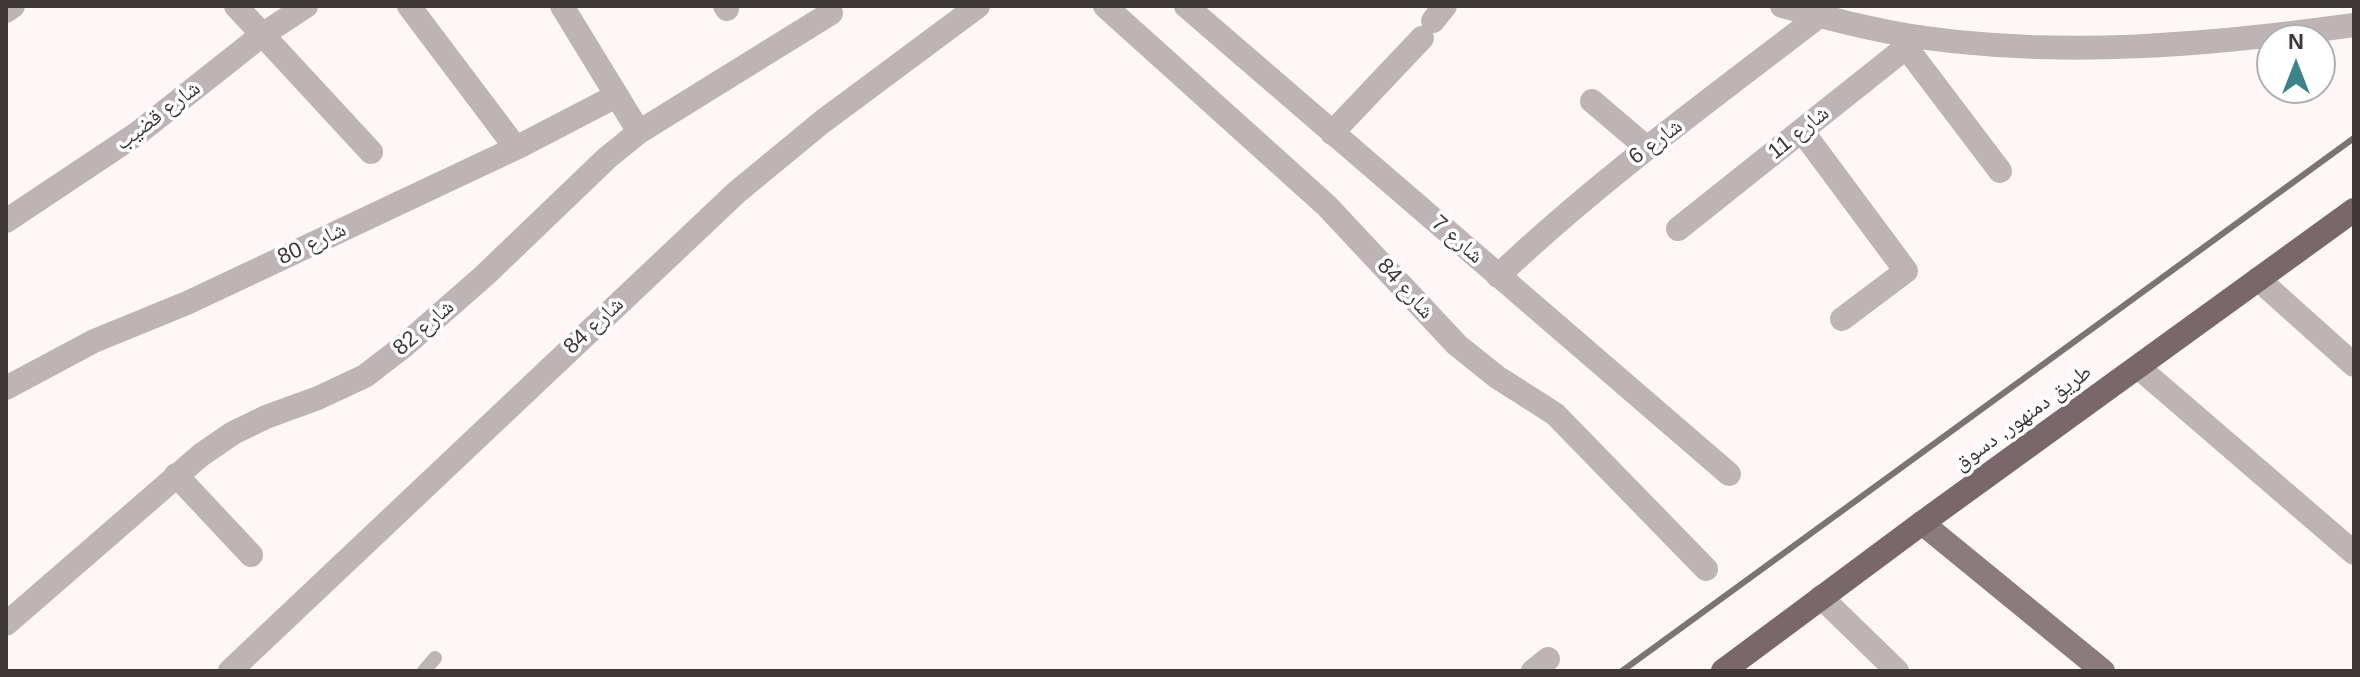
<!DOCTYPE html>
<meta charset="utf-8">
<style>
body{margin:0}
#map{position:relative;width:2360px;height:677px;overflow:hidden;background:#fff6f7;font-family:Helvetica,sans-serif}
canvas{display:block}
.frame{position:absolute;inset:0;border:8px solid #403739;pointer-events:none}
.north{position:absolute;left:2256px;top:24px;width:80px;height:80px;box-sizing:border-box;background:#fff;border:2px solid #b3afb0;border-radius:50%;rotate:0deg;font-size:22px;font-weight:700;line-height:32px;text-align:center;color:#403739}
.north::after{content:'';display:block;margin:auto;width:28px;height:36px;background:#3c848b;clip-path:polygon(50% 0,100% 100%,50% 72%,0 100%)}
</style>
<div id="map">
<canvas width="2360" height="677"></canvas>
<div class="frame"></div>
<div class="north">N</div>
</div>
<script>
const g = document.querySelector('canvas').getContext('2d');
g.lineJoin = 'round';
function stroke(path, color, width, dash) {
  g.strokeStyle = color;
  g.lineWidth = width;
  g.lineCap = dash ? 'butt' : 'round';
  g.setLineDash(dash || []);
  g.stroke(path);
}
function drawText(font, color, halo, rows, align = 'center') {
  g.font = font + ' Helvetica,"Noto Naskh Arabic",sans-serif';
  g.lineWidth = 7;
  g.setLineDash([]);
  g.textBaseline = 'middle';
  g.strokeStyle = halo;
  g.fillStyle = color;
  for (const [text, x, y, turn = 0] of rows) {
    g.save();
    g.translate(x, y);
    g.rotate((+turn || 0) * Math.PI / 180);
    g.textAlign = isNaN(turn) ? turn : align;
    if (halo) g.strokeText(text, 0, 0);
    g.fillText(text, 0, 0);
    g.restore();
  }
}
stroke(new Path2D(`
 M 424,671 L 435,658`), '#beb4b6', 14);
stroke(new Path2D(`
 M 236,6 L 371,152
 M 409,6 L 516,148
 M 562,6 L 639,132
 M 725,6 L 727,9
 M 1105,6 L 1327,206 L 1457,345 L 1497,377 L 1555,414 L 1706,569
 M 1186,6 L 1729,474
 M 1782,6 C 1827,18 1872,30 1918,37 C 2064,58 2209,45 2354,25
 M 6,11 L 13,6
 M 1433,21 L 1445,6
 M 1906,47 L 2000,171
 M 1592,101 L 1647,148
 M 1802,131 L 1906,271 L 1842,319
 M 1332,133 L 1422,38
 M 6,221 L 138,133 L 262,35 L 306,6
 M 1678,229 L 1919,37
 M 1498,276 C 1598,181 1710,100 1819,16
 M 2258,279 L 2354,365
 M 2138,367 L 2354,553
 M 6,388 L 94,341 L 187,303 L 516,148 L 616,96
 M 176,475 L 251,555
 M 1821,597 L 1897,671
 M 6,624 L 201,455 L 233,433 L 266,417 L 318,398 L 365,376 L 404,346 L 485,275 L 607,158 L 639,132 L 831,13
 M 230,671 L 737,192 L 822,122 L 978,6
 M 1533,671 L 1548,659`), '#beb4b6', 24);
stroke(new Path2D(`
 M 1922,523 L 2103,671`), '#8c7b7e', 24);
stroke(new Path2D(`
 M 1723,671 L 1922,523 L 2354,210`), '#7a676a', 24);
stroke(new Path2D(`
 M 1622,671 L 2354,138`), '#7c7375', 6);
drawText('22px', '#403739', '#fff', [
 ["شارع قضيب",158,116,-37],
 ["شارع 11",1799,133,-39],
 ["شارع 6",1656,142,-37],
 ["شارع 7",1457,240,41],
 ["شارع 80",312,244,-25],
 ["شارع 84",1405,289,48],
 ["شارع 84",594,326,-43],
 ["شارع 82",424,328,-41],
 ["طريق دمنهور, دسوق",2023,418,-36]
]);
</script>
